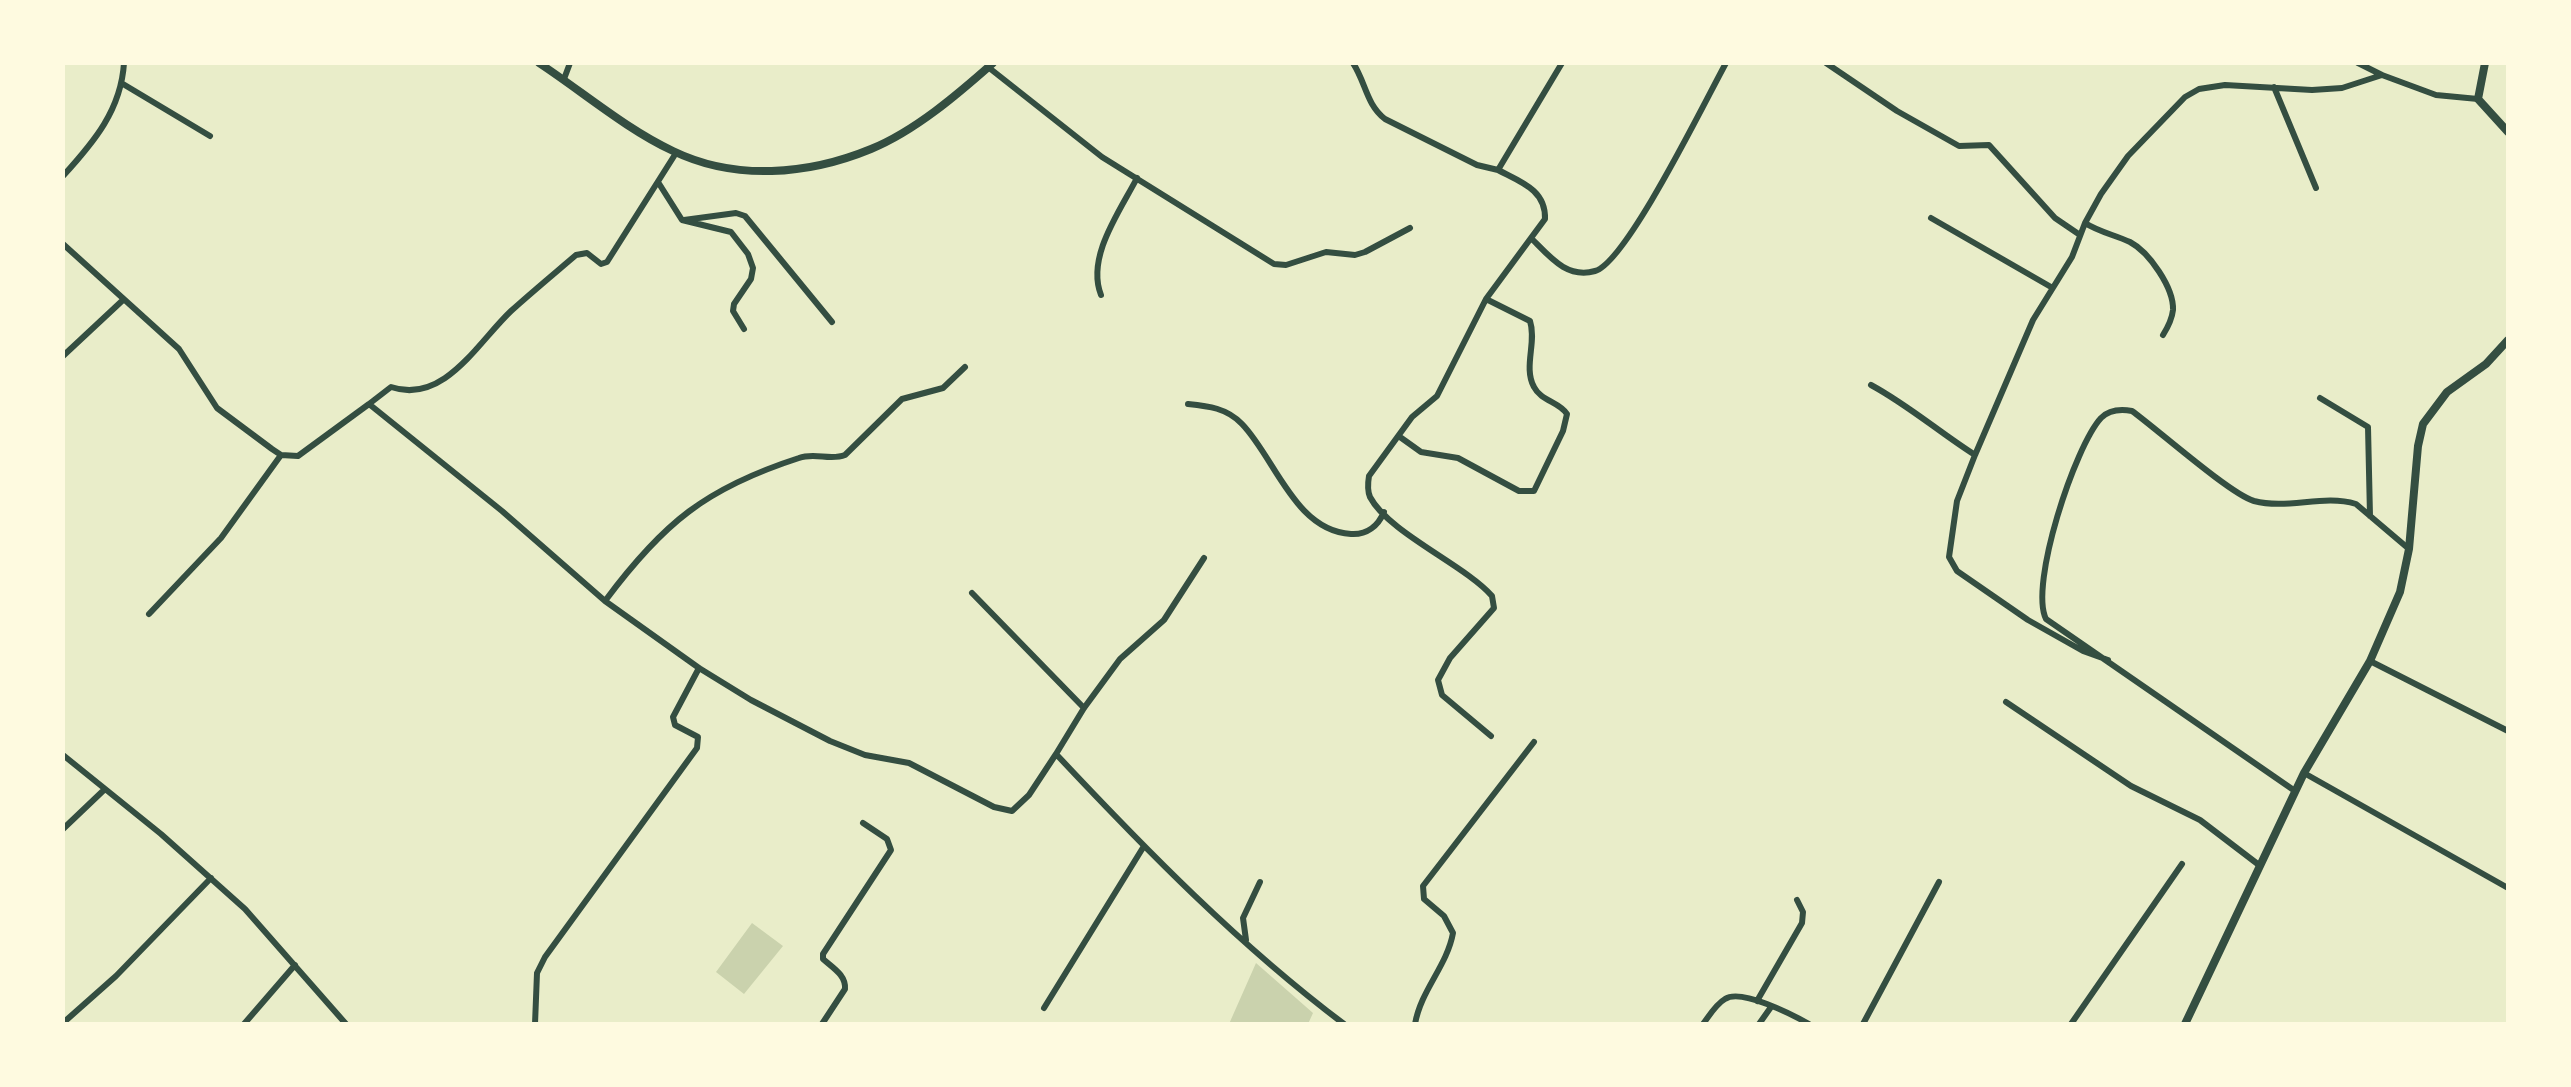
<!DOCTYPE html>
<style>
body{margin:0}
#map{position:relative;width:2571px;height:1087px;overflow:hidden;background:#e9edc9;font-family:Quicksand,sans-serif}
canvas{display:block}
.frame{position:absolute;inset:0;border:65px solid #fefae0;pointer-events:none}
</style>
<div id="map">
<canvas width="2571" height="1087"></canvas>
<div class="frame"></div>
</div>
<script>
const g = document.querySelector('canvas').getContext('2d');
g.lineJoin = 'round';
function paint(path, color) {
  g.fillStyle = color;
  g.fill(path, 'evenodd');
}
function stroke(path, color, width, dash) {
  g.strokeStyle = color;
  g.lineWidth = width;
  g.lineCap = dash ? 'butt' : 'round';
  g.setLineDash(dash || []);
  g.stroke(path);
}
paint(new Path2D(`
 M 752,923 L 783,946 L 744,994 L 716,972 Z
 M 1256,963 L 1313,1013 L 1308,1024 L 1229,1024 Z`), '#cad2ad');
stroke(new Path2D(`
 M 1353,63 C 1366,83 1366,104 1385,119 L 1477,165 L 1498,170 L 1562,63
 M 1826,63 L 1897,111 L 1959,146 L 1989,145 L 2055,218 L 2080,235
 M 2358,63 L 2382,75
 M 988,67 L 1102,157 L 1274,264 L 1286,265 L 1326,252 L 1355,255 L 1365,252 L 1410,228
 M 564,79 L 570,63
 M 123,84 L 210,136
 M 2274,87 L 2316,188
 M 63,176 C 94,142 121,110 124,63
 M 658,182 L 682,220 L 731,232 L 748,254 L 753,268 L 751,279 L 734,304 L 733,311 L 744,329
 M 1931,218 L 2051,287
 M 684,220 L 736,213 L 745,216 L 832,322
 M 2085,223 C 2099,232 2115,235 2130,242 C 2149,252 2174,288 2173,310 C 2172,319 2168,327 2163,335
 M 1532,239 C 1550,257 1567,279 1595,271 C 1627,262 1706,99 1726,63
 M 63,244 L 179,349 L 217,408 L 272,449 L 281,455 L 298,456 L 369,404 L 502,511 L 605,601 L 699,668 L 751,700 L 830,741 L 865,755 L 909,763 L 994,807 L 1012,811 L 1029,795 L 1056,754 C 1146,850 1239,945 1344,1024
 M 1101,295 C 1086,257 1120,211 1137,178
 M 63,356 L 123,300
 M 1871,385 C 1908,405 1939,432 1975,455
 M 2320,398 L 2368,427 L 2370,516
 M 369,404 L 391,387 C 444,405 478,342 511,311 C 532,292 555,273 576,255 L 587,253 L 601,264 L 607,262 L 676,153
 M 1188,404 C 1208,406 1227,408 1242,424 C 1275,458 1295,531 1351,534 C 1367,535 1378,526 1384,512
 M 1400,437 L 1421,452 L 1458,458 L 1519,491 L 1534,491 L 1563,431 L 1567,414 C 1560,402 1541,401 1534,387 C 1523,367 1537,342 1530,321 L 1486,299
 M 972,593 L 1084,708
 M 605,601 C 663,523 706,488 799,458 C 815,452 830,461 845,455 L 902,399 L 943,388 L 965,367
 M 149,614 L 221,538 L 281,455
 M 2108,660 L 2083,651 L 2028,620 L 1957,571 L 1949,557 L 1957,501 L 1975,455 L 2033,320 L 2072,257 L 2085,223 L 2101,194 L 2128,156 L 2185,97 L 2199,89 L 2225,85 L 2312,90 L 2342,88 L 2382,75 L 2436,95 L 2478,99
 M 2370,661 L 2508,731
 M 2006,702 L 2131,786 L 2200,820 L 2259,865
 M 1491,736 L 1442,695 L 1438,680 L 1450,658 L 1494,608 L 1492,596 C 1465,565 1389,533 1370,497 C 1367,490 1368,482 1369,476 L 1412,417 L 1437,396 L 1486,299 L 1545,219 C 1546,190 1521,182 1498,170
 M 1056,754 L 1084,708 L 1120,659 L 1164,620 L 1204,558
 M 63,755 L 161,834 L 245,909 L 346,1024
 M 2304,773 L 2508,888
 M 2295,791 L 2046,619 C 2029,585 2075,446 2101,418 C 2109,410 2121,409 2132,411 C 2157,429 2230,494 2254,501 C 2288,510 2323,494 2356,504 L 2409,549
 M 63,829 L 105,789
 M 1246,940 L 1243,918 L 1260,882
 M 1757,1001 L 1802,923 L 1803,912 L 1797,900
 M 1044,1008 L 1144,846
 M 63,1023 L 116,976 L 211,878
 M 244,1024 L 295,965
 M 535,1024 L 537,973 L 545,957 L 697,748 L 698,737 L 675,725 L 673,717 L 699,668
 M 822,1024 L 845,989 C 846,975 833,968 823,959 L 823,954 L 891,850 L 887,839 L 863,823
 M 1415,1024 C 1421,990 1447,966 1453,933 L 1444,916 L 1424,899 L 1423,886 L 1534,742
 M 1703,1024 C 1709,1016 1716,1004 1725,999 C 1741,988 1793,1015 1809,1024
 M 1759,1024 L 1771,1007
 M 1863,1024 L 1939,882
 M 2071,1024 L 2182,864`), '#344e41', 6);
stroke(new Path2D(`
 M 539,63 C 583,92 626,129 673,151 C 735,181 808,175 871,149 C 915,131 958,94 993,63
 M 2485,63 L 2478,99 L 2508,132
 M 2185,1024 L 2304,773 L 2370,661 L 2400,592 L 2409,549 L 2418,446 L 2423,424 L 2447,392 L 2486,364 L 2508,340`), '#344e41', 8);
</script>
